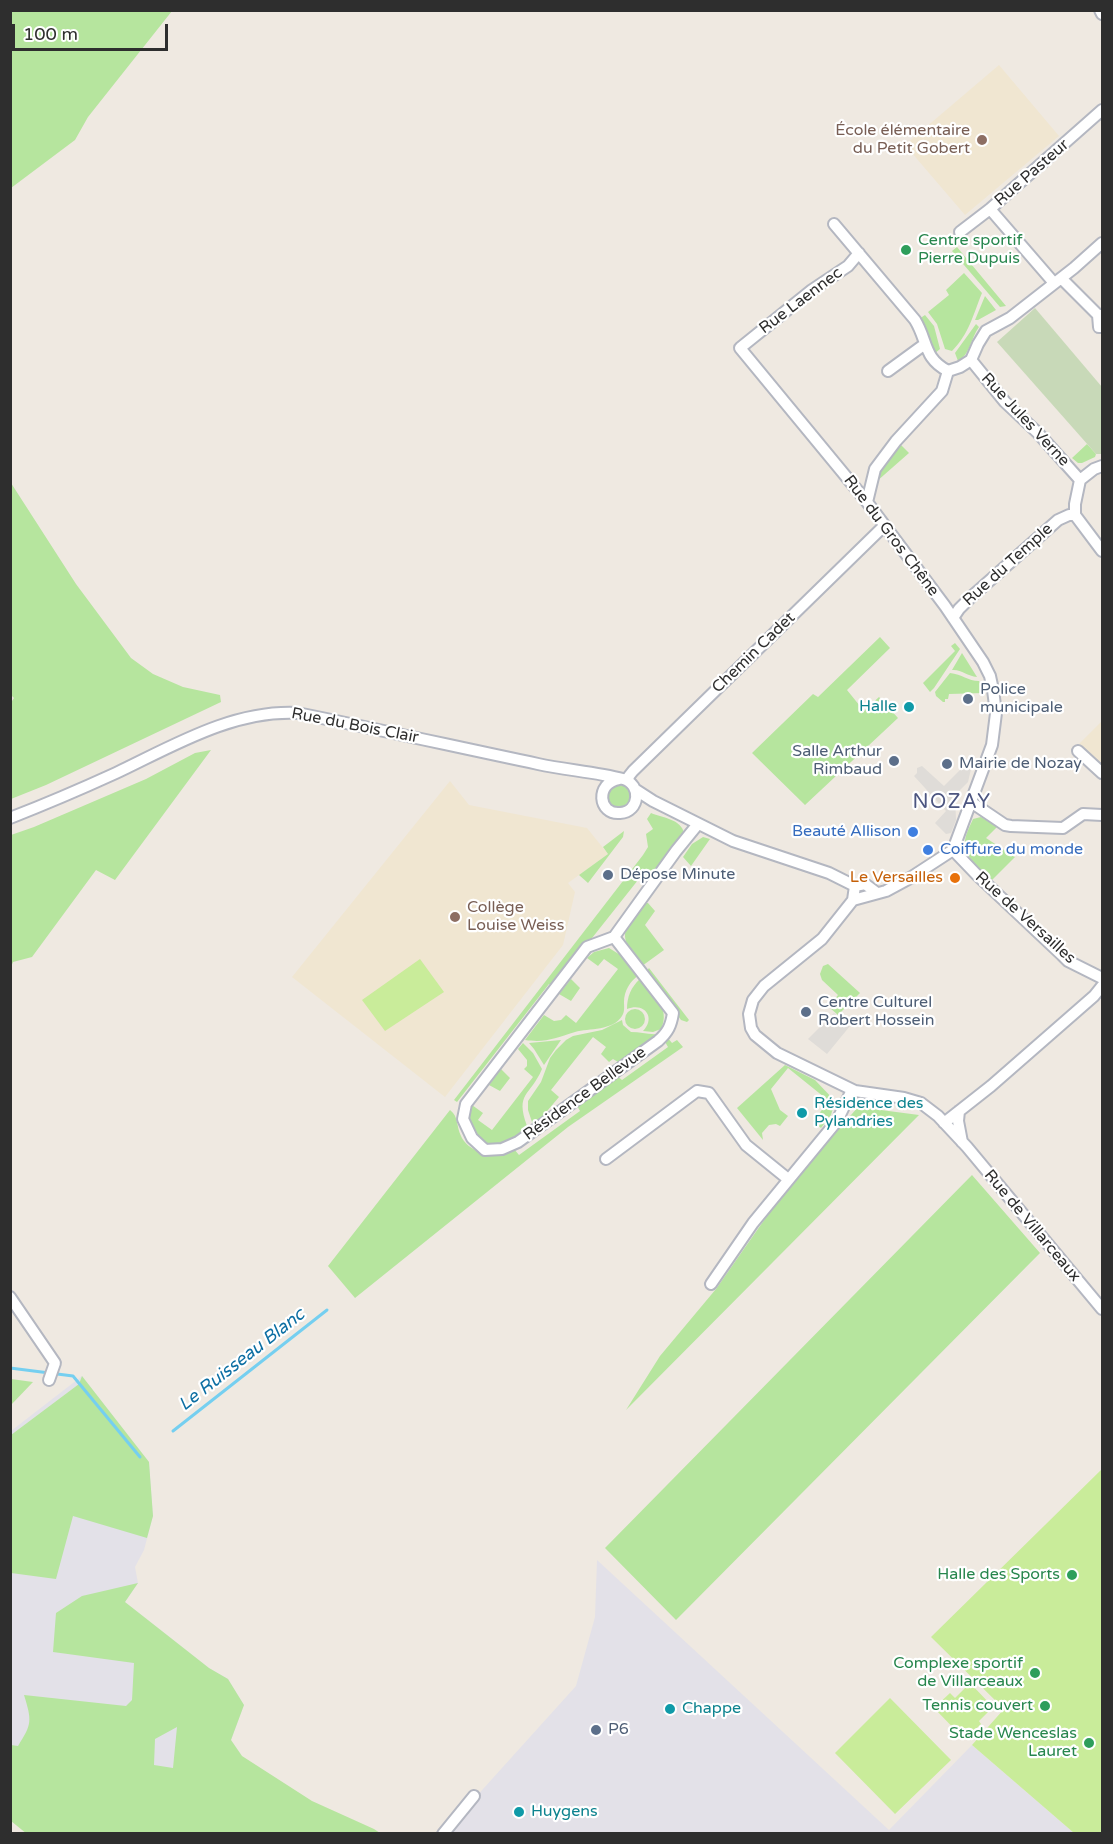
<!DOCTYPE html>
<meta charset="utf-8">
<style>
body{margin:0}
#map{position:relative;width:1113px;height:1844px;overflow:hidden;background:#efe9e1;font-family:"Varela Round",sans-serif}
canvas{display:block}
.frame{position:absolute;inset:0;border:12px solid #2e2e2e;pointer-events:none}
.scale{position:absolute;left:12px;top:24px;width:156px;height:27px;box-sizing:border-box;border:3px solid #2e2e2e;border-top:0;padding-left:8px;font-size:18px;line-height:21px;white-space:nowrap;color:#2e2e2e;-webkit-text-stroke:4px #fff;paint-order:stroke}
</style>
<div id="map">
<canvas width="1113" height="1844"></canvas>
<div class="frame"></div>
<div class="scale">100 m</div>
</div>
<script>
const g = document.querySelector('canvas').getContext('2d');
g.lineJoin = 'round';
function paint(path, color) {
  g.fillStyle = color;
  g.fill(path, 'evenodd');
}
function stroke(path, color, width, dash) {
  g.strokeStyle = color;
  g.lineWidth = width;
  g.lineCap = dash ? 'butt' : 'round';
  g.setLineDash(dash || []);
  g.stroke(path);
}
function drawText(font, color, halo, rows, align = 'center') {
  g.font = font + ' "Varela Round",sans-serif';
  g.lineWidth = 4.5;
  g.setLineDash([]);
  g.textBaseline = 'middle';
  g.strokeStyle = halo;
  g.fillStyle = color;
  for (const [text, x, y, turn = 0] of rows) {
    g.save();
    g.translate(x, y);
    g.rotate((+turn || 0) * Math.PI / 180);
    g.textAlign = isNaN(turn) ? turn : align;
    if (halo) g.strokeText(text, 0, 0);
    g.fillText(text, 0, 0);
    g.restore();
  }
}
paint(new Path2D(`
 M 82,1376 L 149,1462 L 153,1516 L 144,1550 L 135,1567 L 138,1583 L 125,1602 L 209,1668 L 228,1679 L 244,1705 L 231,1740 L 242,1756 L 215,1798 L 11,1782 L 11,1431 Z
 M 597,1560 L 889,1830 L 972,1745 L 1074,1833 L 447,1834 L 474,1799 L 576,1686 L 595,1617 Z`), '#e3e1e8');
paint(new Path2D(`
 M 999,65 L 1059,136 L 965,215 L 905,145 Z
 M 1102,721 L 1102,766 L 1079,744 Z
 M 450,781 L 469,805 L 587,828 L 608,854 L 568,883 L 575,892 L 563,945 L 445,1097 L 292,977 Z`), '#f0e6d1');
paint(new Path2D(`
 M 11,10 L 172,11 L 88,117 L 75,140 L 11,188 Z
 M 957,247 L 1006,306 L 1000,307 L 952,251 Z
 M 964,273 L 982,293 C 973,315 969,334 952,351 L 945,349 L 937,324 L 928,312 L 949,295 L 946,290 Z
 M 985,296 L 996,310 L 978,320 L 975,320 Z
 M 925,315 L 934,326 L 940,349 L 934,354 C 928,342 927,330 919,319 Z
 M 976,324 L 979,327 C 971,338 970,355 958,361 L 955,353 Z
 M 1087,444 L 1096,454 L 1095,457 L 1082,463 L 1078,463 L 1072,458 Z
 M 901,445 L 909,453 L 876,482 C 881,467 891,456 901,445 Z
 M 11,483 L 76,584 L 131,658 L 153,674 L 183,687 L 220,695 L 221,702 L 46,785 L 11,799 L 10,704 L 14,698 L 10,694 Z
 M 880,637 L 890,648 L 847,690 L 864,711 L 879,697 L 898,718 L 805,805 L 752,753 L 813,694 L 818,697 Z
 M 955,643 L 960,649 L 934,688 L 930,692 L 923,683 L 955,651 L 951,646 Z
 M 962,653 L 977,677 C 967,676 961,669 952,670 Z
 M 950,673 C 962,674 968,681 979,681 L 984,693 L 949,694 L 948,699 L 945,699 L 945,702 L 943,702 L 936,696 L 935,692 Z
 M 211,750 L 115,880 L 96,870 L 32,957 L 13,962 L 11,967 L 11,835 L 34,827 L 146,779 L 195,753 Z
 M608 796a11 11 0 1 1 22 0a11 11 0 1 1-22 0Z
 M 651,813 C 663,818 681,819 684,833 L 649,881 L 642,875 L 554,986 L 549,984 L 457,1102 L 454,1100 L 643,855 L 648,847 L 646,834 L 653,829 L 647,819 Z
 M 981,817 L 997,827 L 986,838 L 1015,857 L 992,880 C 980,871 965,858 965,842 C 965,835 970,826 973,819 Z
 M 624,831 L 623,837 L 588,883 L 579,875 L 608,854 L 603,847 Z
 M 703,837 L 710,839 L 691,866 L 683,857 L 692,844 Z
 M 645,903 L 648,903 L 655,911 L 645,925 L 664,950 L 642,966 C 617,934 621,933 645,903 Z
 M 609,948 L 622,956 L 639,975 C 630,981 624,991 624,1002 C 624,1007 625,1011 622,1016 C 613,1031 589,1028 575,1032 C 555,1038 546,1043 525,1040 L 544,1015 L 554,1021 L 561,1020 L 566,1015 L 576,1023 L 618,969 L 604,959 L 598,966 L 587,958 L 594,952 Z
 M 828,964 L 860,993 L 838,1015 L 830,1008 L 830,1005 L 838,995 L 822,980 L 820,974 L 823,966 Z
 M 649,968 L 689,1020 L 687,1022 L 681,1020 L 646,972 Z
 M 571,979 L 580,988 L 571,1001 L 559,994 Z
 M 640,979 C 653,994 671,1008 661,1029 L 653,1032 L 643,1031 C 656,1018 645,1002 627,1009 C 627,997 631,987 640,979 Z
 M625 1019a10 10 0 1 1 20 0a10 10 0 1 1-20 0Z
 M 622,1020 L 623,1025 L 631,1032 C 641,1032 648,1035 659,1034 L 618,1062 L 613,1059 L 609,1062 L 601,1054 L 606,1047 L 593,1037 L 551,1090 L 559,1097 L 542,1117 L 533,1125 L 528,1110 L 528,1101 L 541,1082 L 550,1058 L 556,1050 L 566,1040 L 573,1036 L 602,1030 Z
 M 667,1037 L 672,1043 L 677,1040 L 683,1047 L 568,1127 L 355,1298 L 328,1266 L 450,1110 C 459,1117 456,1126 461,1136 C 466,1148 484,1156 497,1156 C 502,1155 509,1151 514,1149 L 519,1155 L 580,1111 L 576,1104 L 616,1075 L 622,1080 L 668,1047 L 664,1040 Z
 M 561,1040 L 544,1065 L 534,1049 L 529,1043 Z
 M 523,1043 L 533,1053 L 542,1069 C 530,1097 515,1092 527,1126 L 510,1141 L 489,1147 L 473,1135 L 467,1116 L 472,1105 L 483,1113 L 478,1120 L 492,1130 L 533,1077 L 524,1069 L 527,1066 L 527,1060 L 518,1049 Z
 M 785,1065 L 815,1080 L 835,1101 L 831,1115 L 821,1128 L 813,1121 L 829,1101 L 788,1068 L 771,1089 L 780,1110 L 788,1116 L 780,1126 L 776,1124 L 769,1125 L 762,1133 L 763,1140 L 737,1108 Z
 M 501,1069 L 510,1078 L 500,1091 L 489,1085 Z
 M 858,1107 L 919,1115 L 626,1410 L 660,1356 L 716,1289 L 783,1193 Z
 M 972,1175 L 1040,1253 L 676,1620 L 605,1548 Z
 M 82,1376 L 149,1462 L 153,1516 L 147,1538 L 73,1516 L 56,1579 L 11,1573 L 11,1435 L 79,1384 Z
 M 11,1379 L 33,1382 L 11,1405 L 10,1379 Z
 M 138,1583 L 125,1602 L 209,1668 L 228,1679 L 244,1705 L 231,1740 L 242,1756 L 312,1801 L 374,1829 L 380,1833 L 27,1834 L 11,1821 L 11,1745 L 18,1746 C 32,1724 32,1721 24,1695 L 126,1706 L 132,1700 L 134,1663 L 53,1652 L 56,1613 L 82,1596 ZM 177,1727 L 173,1768 L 154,1765 L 155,1739 Z`), '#b6e59e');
paint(new Path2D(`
 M 1035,308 L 1102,387 L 1102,454 L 1096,454 L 997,342 Z`), '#c8d9b8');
paint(new Path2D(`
 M 420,959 L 444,992 L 385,1031 L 362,1000 Z
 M 1102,1469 L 1102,1833 L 1074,1833 L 972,1745 L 1004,1709 L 931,1637 Z
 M 970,1683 L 993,1707 L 979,1721 L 981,1724 L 965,1740 L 934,1708 L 950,1693 L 955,1698 Z
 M 890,1698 L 951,1760 L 895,1814 L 835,1753 Z`), '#c9ec9a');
paint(new Path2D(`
 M 966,764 L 971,769 L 968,782 L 955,795 L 956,820 L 951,833 L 946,834 L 935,823 L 946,811 L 914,776 L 917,773 L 917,768 L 922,766 L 944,786 Z
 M 834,1013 L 850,1026 L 827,1054 L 808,1039 Z`), '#dfdcd8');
stroke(new Path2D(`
 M 10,1368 L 73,1376 L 140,1457
 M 173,1431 L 327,1310`), '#75cff0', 3);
const minor = new Path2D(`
 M 1100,10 L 1102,14
 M 990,209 L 1054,283
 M 834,224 L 915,320 C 928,341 923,358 948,371
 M 960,232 L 990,209 L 1102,110
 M 1061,278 L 1098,315 L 1102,315
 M 1098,315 L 1099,327 L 1102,327
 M 971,360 L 1005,402 L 1038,433 L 1080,480
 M 888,371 L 925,344
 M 948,371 L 960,367 L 971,360 L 978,344 L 986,331 L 1010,318 L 1074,268 L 1102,243
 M 867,502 L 875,469 L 896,441 L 942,391 L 948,371
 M 1075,515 L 1102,551
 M 953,618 L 959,609 L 970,598 L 1058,520 L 1069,515 L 1075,515 L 1075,504 L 1080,480 L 1094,469 L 1102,466
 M 1078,751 L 1102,773
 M 628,781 L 629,776 L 633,771 L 884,526
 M 636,790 L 653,801 L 733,841 L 829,873 L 855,886 L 865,884 L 877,893
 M 971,802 L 1005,825 L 1011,826 L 1063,828 L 1083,814 L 1102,815
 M 10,818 C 46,804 81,789 116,773 C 173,746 232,710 297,713 C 377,729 457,747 538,764 C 566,770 595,772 623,779 C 642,784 640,812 620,813 C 598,815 595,783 619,779
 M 953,850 L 976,874 L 1062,955 L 1068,961 L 1102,978
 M 855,886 L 853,900 L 822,939 L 764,986 L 753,1000 L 749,1014 L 751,1028 L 755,1035 L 777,1053 L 855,1091 L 904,1098 L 921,1103 L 938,1116 L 967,1147 L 1102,1309
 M 853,900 L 886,891 L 910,878 L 953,850 L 992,745 L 996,713 L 993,690 L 990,676 L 983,662 L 945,606 L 867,502 L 740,348 L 812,290 L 848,266 L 859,253
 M 614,937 L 673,1013 C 671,1026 668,1032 658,1041 L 518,1142 L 502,1149 L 485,1150 L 472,1138 L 463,1119 L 466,1104 L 587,947 L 614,937 L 676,851 L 698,824
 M 959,1111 L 958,1121 L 962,1142
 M 944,1123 L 991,1086 L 1094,996 L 1102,986
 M 606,1159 L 697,1091 L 709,1093 L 746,1145 L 788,1179
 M 711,1284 L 753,1223 L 837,1121 L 852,1090
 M 10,1297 L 55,1363 L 49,1380
 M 443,1834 L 474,1796`);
stroke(minor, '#b4b7c1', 14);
stroke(minor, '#fff', 10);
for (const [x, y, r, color] of [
 [982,140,6,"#8d6e63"],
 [906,250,6,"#2e9e5b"],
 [968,699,6,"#5c6f8a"],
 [909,707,6,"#0f9aa8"],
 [894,761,6,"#5c6f8a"],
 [947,764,6,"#5c6f8a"],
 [913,832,6,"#3f7fe0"],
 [928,850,6,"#3f7fe0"],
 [608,875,6,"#5c6f8a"],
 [955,878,6,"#e8710a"],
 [455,917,6,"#8d6e63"],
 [806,1012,6,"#5c6f8a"],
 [802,1113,6,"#0f9aa8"],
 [1072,1575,6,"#2e9e5b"],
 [1035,1673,6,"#2e9e5b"],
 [1045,1706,6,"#2e9e5b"],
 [670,1709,6,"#0f9aa8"],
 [596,1730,6,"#5c6f8a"],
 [1089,1743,6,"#2e9e5b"],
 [519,1812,6,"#0f9aa8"]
]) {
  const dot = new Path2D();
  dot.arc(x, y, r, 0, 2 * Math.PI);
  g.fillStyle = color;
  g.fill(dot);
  stroke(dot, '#fff', 2);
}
drawText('16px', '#785e54', '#fff', [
 ["École élémentaire",970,131],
 ["du Petit Gobert",970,149],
 ["Collège",467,908,"left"],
 ["Louise Weiss",467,926,"left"]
], 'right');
drawText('16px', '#2e2e2e', '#fff', [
 ["Rue Pasteur",1032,173,-41],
 ["Rue Laennec",801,301,-37],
 ["Rue Jules Verne",1025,420,47],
 ["Rue du Gros Chêne",891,536,53],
 ["Rue du Temple",1008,565,-42],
 ["Chemin Cadet",754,653,-44],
 ["Rue du Bois Clair",355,726,11],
 ["Rue de Versailles",1025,918,42],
 ["Résidence Bellevue",585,1094,-36],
 ["Rue de Villarceaux",1032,1226,50]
]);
drawText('16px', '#27864d', '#fff', [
 ["Centre sportif",918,241,"left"],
 ["Pierre Dupuis",918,259,"left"],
 ["Halle des Sports",1060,1575],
 ["Complexe sportif",1023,1664],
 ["de Villarceaux",1023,1682],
 ["Tennis couvert",1033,1706],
 ["Stade Wenceslas",1077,1734],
 ["Lauret",1077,1752]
], 'right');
drawText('16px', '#4e5e75', '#fff', [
 ["Police",980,690],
 ["municipale",980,708],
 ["Salle Arthur",882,752,"right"],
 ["Rimbaud",882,770,"right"],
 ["Mairie de Nozay",959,764],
 ["Dépose Minute",620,875],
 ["Centre Culturel",818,1003],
 ["Robert Hossein",818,1021],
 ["P6",608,1730]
], 'left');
drawText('16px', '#0d838f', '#fff', [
 ["Halle",897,707,"right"],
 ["Résidence des",814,1104],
 ["Pylandries",814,1122],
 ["Chappe",682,1709],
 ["Huygens",531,1812]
], 'left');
drawText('16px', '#366cbe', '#fff', [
 ["Beauté Allison",901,832],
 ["Coiffure du monde",940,850,"left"]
], 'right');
drawText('16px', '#c56008', '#fff', [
 ["Le Versailles",943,878]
], 'right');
drawText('italic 18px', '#0d6fa3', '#fff', [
 ["Le Ruisseau Blanc",242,1360,-38]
]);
g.letterSpacing = '1.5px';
drawText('20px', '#4d5680', '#fff', [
 ["NOZAY",952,803]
]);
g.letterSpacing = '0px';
</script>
